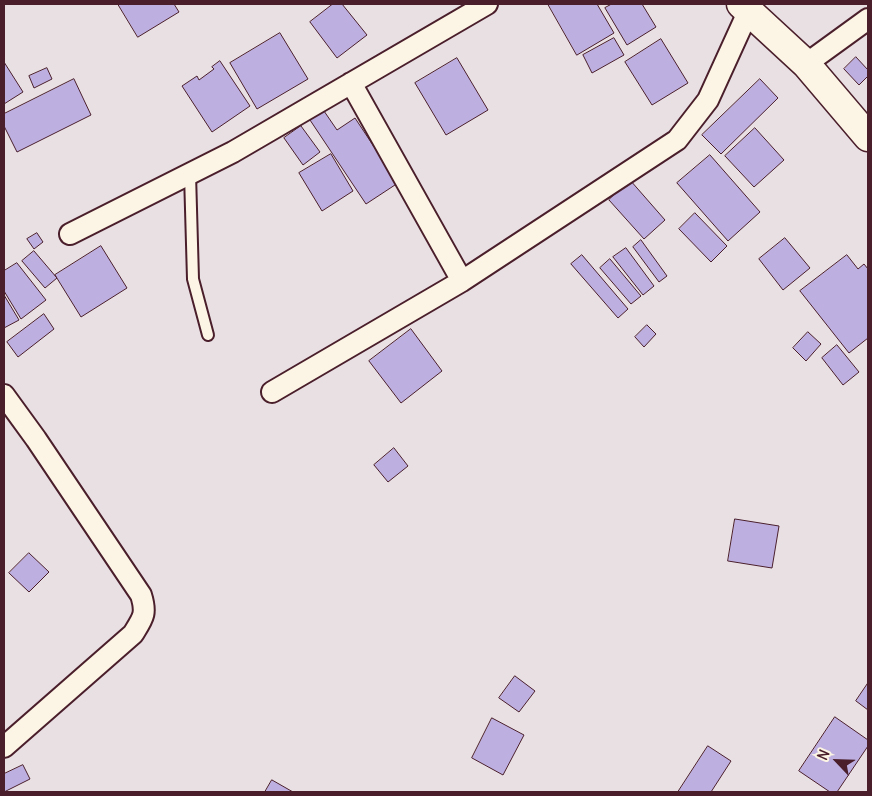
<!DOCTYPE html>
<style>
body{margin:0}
#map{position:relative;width:872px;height:796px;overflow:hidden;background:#e9e0e4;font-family:Delius,sans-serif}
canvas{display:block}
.frame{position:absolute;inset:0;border:5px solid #4a1f2b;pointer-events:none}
.north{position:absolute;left:812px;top:736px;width:50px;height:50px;-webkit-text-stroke:4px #fcf5e5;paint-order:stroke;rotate:294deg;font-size:14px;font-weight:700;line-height:20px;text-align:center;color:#4a1f2b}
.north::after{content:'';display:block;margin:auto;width:18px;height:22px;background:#4a1f2b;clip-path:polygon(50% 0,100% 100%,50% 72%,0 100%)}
</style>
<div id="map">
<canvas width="872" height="796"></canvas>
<div class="frame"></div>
<div class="north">N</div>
</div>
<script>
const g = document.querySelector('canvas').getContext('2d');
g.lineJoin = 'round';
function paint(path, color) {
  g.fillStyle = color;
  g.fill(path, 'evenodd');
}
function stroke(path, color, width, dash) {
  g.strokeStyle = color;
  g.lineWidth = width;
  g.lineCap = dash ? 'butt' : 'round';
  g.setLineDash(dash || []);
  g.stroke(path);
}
const building = new Path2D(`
 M 118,4 L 174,4 L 179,12 L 138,37 Z
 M 333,4 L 342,4 L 367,35 L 337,58 L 310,22 Z
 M 548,4 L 597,4 L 614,33 L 577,55 Z
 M 612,4 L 642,4 L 656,27 L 627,45 L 605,8 Z
 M 280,33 L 308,79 L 257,109 L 230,63 Z
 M 614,38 L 624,55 L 592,73 L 583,55 Z
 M 661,39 L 688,83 L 652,105 L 625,62 Z
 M 856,57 L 868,70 L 868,76 L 859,85 L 844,69 Z
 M 457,58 L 488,110 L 446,135 L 415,83 Z
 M 220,61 L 250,106 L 212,132 L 182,86 L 197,76 L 199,80 L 214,69 L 212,67 Z
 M 4,62 L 23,92 L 4,104 Z
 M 47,68 L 52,79 L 34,88 L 29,76 Z
 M 74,79 L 91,115 L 17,152 L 4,126 L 4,114 Z
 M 760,79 L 778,98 L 721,154 L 702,135 Z
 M 324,111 L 337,130 L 355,118 L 398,183 L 366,204 L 310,120 Z
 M 301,126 L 320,152 L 303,165 L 284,138 Z
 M 755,128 L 784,160 L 754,187 L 725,156 Z
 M 331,154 L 353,191 L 322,211 L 299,173 Z
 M 710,155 L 760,212 L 728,241 L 677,183 Z
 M 630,180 L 665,220 L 644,239 L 609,200 Z
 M 695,213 L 727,246 L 711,262 L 679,229 Z
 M 37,233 L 43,242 L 34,249 L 27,239 Z
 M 785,238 L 810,268 L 783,290 L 759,259 Z
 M 641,240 L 667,276 L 659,282 L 633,247 Z
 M 101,246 L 127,288 L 81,317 L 55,275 Z
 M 626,248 L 654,286 L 643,295 L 613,257 Z
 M 34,251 L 57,278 L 45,288 L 22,261 Z
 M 582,255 L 628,309 L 618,318 L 571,264 Z
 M 847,255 L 858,269 L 864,264 L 868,269 L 868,338 L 849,353 L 800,291 Z
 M 610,259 L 641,296 L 631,304 L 600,268 Z
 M 17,263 L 46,300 L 21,319 L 4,291 L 4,271 Z
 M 4,295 L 19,320 L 4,328 Z
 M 44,314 L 54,329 L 18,357 L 7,342 Z
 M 647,325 L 656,334 L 644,347 L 635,337 Z
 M 411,329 L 442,371 L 401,403 L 369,361 Z
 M 808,332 L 821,344 L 806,361 L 793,348 Z
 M 837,345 L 859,372 L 843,385 L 822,358 Z
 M 394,448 L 408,466 L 388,482 L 374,465 Z
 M 735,519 L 779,526 L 772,568 L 728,561 Z
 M 29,553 L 49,572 L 29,592 L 9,573 Z
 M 515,676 L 535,691 L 519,712 L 499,698 Z
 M 868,683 L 868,710 L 856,701 Z
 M 835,717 L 868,740 L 868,746 L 837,792 L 830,792 L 799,771 Z
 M 492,718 L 524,735 L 503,775 L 472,758 Z
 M 708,746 L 731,761 L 711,792 L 678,792 Z
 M 23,765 L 30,779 L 4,792 L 4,774 Z
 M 272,780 L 293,792 L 265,792 Z`);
paint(building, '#bdb0e1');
stroke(building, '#4a1f2b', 1);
const lane = new Path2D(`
 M 190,174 L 193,279 L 208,335`);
const street = new Path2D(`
 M 806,64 L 868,19
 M 351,83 L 462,281
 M 70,234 L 233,152 L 487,4
 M 272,392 L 462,281 L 677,140 L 708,100 L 749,10
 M 4,395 L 36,439 L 141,595 C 147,614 143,618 133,634 L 4,747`);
const secondary = new Path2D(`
 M 741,4 L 806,64 L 868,137`);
stroke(lane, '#4a1f2b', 14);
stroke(street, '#4a1f2b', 24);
stroke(secondary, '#4a1f2b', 31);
stroke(lane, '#fcf5e5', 10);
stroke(street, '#fcf5e5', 20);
stroke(secondary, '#fcf5e5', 28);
</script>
